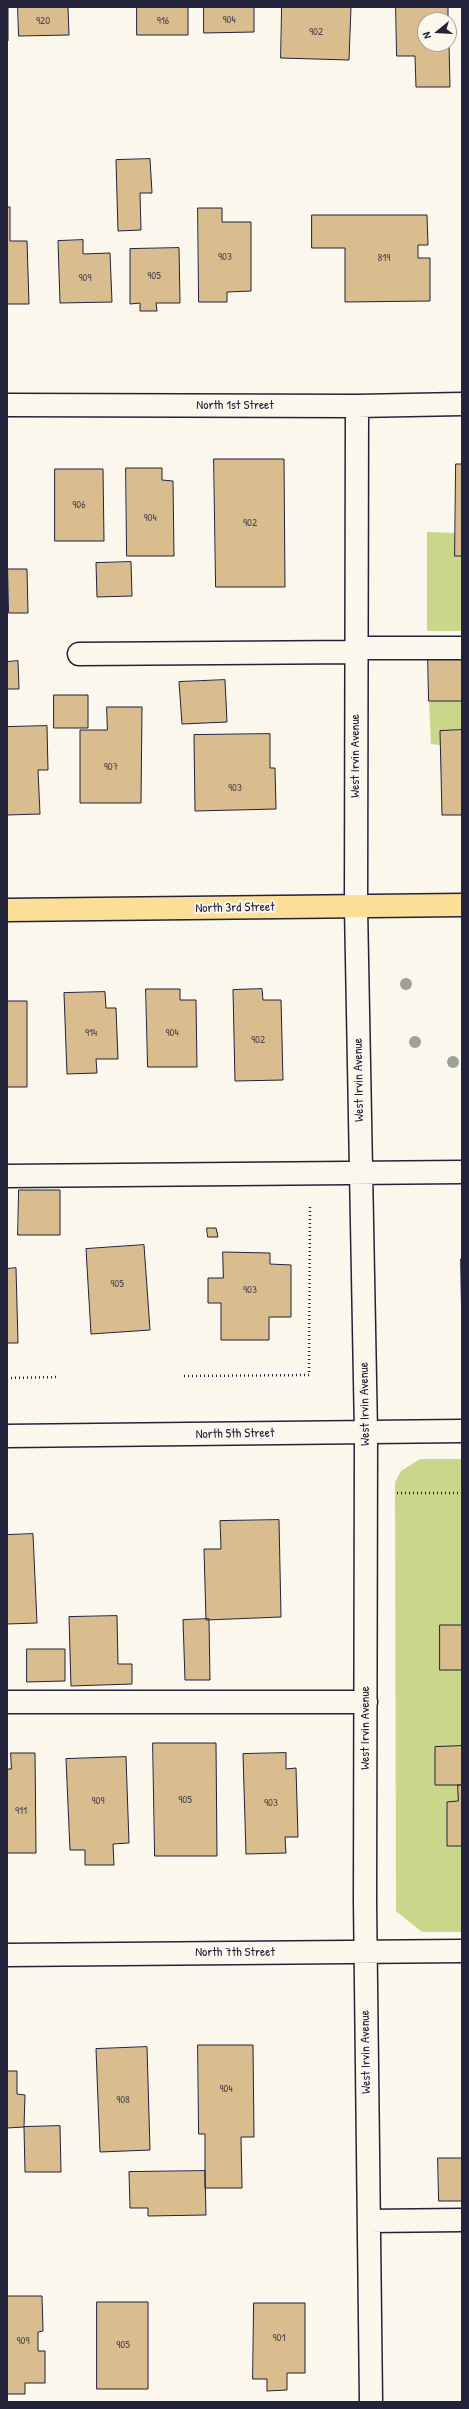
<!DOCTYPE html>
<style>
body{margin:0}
#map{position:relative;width:469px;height:2409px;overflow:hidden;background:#fbf7ec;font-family:"Patrick Hand",sans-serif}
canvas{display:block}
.frame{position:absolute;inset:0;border:8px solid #22223b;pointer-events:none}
.north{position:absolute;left:417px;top:12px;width:40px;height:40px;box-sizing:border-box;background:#fbf7ec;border:1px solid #a4a2a5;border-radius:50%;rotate:252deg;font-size:11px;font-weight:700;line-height:16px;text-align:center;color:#22223b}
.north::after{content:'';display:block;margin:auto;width:14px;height:18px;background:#22223b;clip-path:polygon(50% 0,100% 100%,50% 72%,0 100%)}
</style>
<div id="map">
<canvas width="469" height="2409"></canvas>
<div class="frame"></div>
<div class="north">N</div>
</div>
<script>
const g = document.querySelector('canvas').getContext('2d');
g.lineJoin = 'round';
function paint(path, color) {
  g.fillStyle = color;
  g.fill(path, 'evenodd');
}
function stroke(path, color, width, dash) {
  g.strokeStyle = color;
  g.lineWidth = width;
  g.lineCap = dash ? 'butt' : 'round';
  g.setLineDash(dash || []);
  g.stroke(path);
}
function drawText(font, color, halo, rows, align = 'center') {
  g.font = font + ' "Patrick Hand",sans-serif';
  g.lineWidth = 4;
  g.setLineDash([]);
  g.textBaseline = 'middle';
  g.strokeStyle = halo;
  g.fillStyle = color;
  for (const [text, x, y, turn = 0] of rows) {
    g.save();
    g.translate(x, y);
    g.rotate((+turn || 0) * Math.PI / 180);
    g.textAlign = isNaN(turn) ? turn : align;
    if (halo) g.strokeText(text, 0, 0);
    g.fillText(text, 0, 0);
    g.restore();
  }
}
paint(new Path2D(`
 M 427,532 L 455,533 L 462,556 L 462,631 L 427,631 Z
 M 429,701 L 462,701 L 462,730 L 440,731 L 440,745 L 431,744 Z
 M 420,1459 L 462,1459 L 462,1932 L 422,1932 L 396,1911 L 395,1482 L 401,1471 Z`), '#cad689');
const building = new Path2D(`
 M 7,7 L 8,7 L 8,41 L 7,41 Z
 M 18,7 L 68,7 L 69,35 L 19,36 Z
 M 137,7 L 188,7 L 188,35 L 137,35 Z
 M 204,7 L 254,7 L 254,32 L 204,33 Z
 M 282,7 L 351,7 L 349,60 L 281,58 Z
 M 396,7 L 448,7 L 448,20 L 425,20 L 425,44 L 449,44 L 450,87 L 416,87 L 415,56 L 397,56 Z
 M 150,159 L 152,193 L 140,193 L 141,230 L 118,231 L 116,160 Z
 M 7,207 L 10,207 L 10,241 L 27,241 L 29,304 L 7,304 Z
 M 198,208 L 222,208 L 222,222 L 251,222 L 251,291 L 227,292 L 227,302 L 199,302 Z
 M 312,215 L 427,215 L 428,245 L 418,245 L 418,258 L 430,258 L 430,301 L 345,302 L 345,248 L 312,248 Z
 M 83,240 L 83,254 L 110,253 L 112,302 L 60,303 L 58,241 Z
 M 179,248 L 180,303 L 156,303 L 157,311 L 140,311 L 140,303 L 130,304 L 130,249 Z
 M 214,459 L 284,459 L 285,587 L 216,587 Z
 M 456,464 L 462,464 L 462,556 L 455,556 Z
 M 126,468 L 162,468 L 162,480 L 173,481 L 174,556 L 127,556 Z
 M 55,469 L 103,469 L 104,541 L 55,541 Z
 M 131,562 L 132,596 L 97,597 L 96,563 Z
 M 8,569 L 27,569 L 28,613 L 9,613 Z
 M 428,657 L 462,657 L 462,701 L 429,701 Z
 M 18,661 L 19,689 L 7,689 L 7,662 Z
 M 225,680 L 227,722 L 182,724 L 179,682 Z
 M 54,695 L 88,695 L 88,728 L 54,728 Z
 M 107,707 L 142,707 L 141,803 L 80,803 L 80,730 L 107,730 Z
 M 47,726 L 48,770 L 38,770 L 40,814 L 7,815 L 7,727 Z
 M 462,730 L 462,815 L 442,815 L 440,731 Z
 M 270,734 L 270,768 L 275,768 L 276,809 L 195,811 L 194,735 Z
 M 146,989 L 180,989 L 180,1000 L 196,1000 L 197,1067 L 148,1067 Z
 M 262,989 L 263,1000 L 281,1000 L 283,1080 L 235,1081 L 233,990 Z
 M 105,992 L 106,1008 L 116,1008 L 118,1059 L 96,1059 L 97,1073 L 67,1074 L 64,993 Z
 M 7,1001 L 27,1001 L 27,1087 L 7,1087 Z
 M 19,1190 L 60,1190 L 60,1235 L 18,1235 Z
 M 207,1228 L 216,1228 L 218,1237 L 208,1237 Z
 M 144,1245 L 150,1330 L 91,1334 L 86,1249 Z
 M 223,1252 L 270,1253 L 270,1264 L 291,1265 L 291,1317 L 269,1317 L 269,1340 L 221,1340 L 221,1303 L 208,1303 L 208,1278 L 223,1278 Z
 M 461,1259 L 462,1259 L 462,1332 Z
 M 16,1268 L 18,1343 L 7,1343 L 7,1269 Z
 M 279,1520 L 281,1617 L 206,1620 L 204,1549 L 221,1549 L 220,1521 Z
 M 33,1534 L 37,1623 L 7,1624 L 7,1535 Z
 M 117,1616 L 118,1664 L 132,1664 L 132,1684 L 71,1686 L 69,1617 Z
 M 209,1619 L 210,1680 L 185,1680 L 183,1620 Z
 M 440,1625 L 462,1625 L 462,1670 L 440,1670 Z
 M 27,1649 L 65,1649 L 65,1681 L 27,1682 Z
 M 153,1743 L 216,1743 L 217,1856 L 155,1856 Z
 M 462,1746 L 462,1785 L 435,1785 L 435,1747 Z
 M 11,1753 L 35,1753 L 36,1853 L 7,1853 L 7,1769 L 11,1769 Z
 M 286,1753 L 286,1769 L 296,1768 L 298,1837 L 285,1837 L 286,1853 L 246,1854 L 243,1754 Z
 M 126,1757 L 129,1843 L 113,1844 L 114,1865 L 85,1865 L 85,1850 L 70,1850 L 66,1759 Z
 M 458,1785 L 462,1785 L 462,1846 L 447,1846 L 447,1802 L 458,1801 Z
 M 198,2045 L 253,2045 L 254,2137 L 241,2137 L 242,2188 L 205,2188 L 205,2134 L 199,2134 Z
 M 147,2047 L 150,2150 L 100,2152 L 96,2049 Z
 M 7,2071 L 17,2071 L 17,2094 L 25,2095 L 24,2127 L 7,2128 L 7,2132 Z
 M 60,2126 L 61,2172 L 25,2172 L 24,2127 Z
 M 438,2158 L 462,2158 L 462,2201 L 439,2201 Z
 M 205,2171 L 206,2215 L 148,2216 L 148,2208 L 130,2208 L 129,2172 Z
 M 7,2296 L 42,2296 L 43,2331 L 38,2332 L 38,2351 L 45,2351 L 45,2383 L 25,2383 L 25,2394 L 7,2394 Z
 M 97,2302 L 148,2302 L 148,2389 L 97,2389 Z
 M 254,2303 L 305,2303 L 305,2373 L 287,2373 L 287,2390 L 267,2391 L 267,2379 L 253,2379 Z`);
paint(building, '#d9bd8e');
stroke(building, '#22223b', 1);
const minor = new Path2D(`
 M 7,405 L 357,406 L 462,404
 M 357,406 L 356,907 L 366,1433 L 365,1901 L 371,2402
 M 356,648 L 462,648
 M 79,654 L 356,652
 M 7,1176 L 462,1172
 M 7,1436 L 462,1431
 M 7,1702 L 366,1702
 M 7,1955 L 462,1951
 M 369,2221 L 462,2220`);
const major = new Path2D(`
 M 7,910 L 462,905`);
stroke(minor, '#22223b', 25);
stroke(major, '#22223b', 25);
stroke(new Path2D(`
 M 184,1376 L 309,1375 L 310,1204
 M 7,1378 L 59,1377
 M 397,1493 L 462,1493`), '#22223b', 2.5, [1, 3]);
stroke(minor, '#fbf7ec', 22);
stroke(major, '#fbdf96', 22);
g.fillStyle = '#9fa097';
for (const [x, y] of [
 [406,984],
 [415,1042],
 [453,1062]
]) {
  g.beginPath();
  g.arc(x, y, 6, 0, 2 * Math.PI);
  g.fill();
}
drawText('11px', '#504950', null, [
 ["904",229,20],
 ["920",43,21],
 ["916",163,21],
 ["902",316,32],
 ["903",225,257],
 ["819",384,258],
 ["905",154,276],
 ["909",85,278],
 ["906",79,505],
 ["904",150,518],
 ["902",250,523],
 ["907",111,767],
 ["903",235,788],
 ["914",91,1033],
 ["904",172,1033],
 ["902",258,1040],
 ["905",117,1284],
 ["903",250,1290],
 ["905",185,1800],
 ["909",98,1801],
 ["903",271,1803],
 ["911",21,1811],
 ["904",226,2089],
 ["908",123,2100],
 ["901",279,2338],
 ["909",23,2341],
 ["905",123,2345]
]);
drawText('13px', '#22223b', '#fbf7ec', [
 ["North 1st Street",235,406],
 ["West Irvin Avenue",356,756,-90],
 ["North 3rd Street",235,908,-1],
 ["West Irvin Avenue",359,1080,-91],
 ["West Irvin Avenue",365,1404,-91],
 ["North 5th Street",235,1434,-1],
 ["West Irvin Avenue",366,1728,-90],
 ["North 7th Street",235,1953],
 ["West Irvin Avenue",366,2052,-91]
]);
</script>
